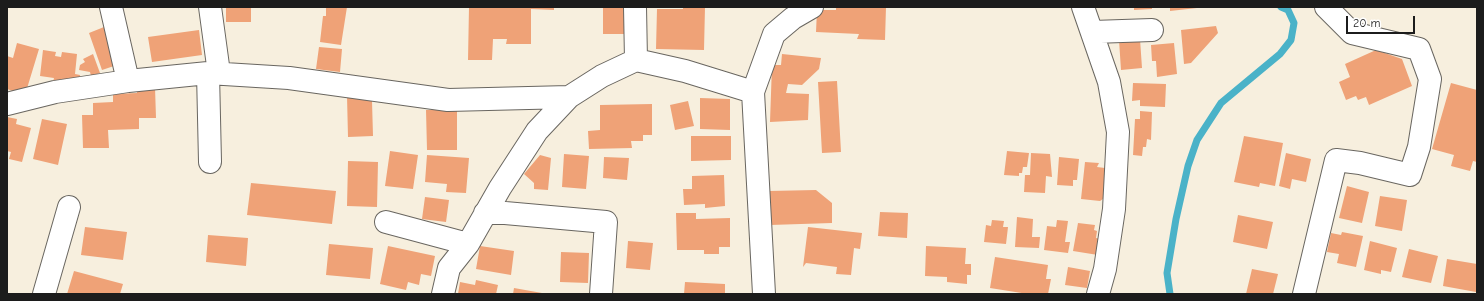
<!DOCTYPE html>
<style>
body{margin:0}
#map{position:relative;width:1484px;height:301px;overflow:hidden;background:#f7efde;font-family:"Comic Neue",sans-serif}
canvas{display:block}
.frame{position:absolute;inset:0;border:8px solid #1c1c1c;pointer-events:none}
.scale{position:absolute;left:1346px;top:16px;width:69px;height:18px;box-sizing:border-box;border:2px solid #1c1c1c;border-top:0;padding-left:5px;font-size:12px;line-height:14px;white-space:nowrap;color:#1c1c1c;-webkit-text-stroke:3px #fff;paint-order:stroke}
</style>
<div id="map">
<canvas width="1484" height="301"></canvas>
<div class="frame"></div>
<div class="scale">20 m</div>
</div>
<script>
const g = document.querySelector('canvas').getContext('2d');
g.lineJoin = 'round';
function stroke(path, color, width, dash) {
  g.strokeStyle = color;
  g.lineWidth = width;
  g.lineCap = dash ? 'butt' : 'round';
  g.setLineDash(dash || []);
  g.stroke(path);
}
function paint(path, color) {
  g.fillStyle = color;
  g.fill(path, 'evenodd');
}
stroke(new Path2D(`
 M 1170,294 L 1167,273 L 1176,219 L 1188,166 L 1197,140 L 1221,103 L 1280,54 L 1291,40 L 1294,23 L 1288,10 L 1281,7`), '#4ab2c8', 7);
paint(new Path2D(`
 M 226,7 L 251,7 L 251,22 L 226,22 Z
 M 326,7 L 347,7 L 341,45 L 320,42 L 323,16 L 326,16 Z
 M 469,7 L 554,7 L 554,10 L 531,9 L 531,44 L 506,44 L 507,39 L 493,39 L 492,60 L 468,60 Z
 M 603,7 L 625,7 L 626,34 L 603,34 Z
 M 683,7 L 705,7 L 704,50 L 656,49 L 657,9 L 683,9 Z
 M 836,7 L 886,7 L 885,40 L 857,39 L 859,34 L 816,32 L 817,10 L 836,10 Z
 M 1134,7 L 1152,7 L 1152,9 L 1134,10 Z
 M 1170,7 L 1197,7 L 1197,8 L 1170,11 Z
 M 1216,26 L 1218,33 L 1191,63 L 1184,64 L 1181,30 Z
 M 104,27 L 117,65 L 102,70 L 89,33 Z
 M 199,30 L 202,55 L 152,62 L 148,37 Z
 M 1140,39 L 1142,68 L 1121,70 L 1119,40 Z
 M 17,43 L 39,49 L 25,95 L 7,89 L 7,56 L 13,58 Z
 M 1174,43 L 1177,74 L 1157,77 L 1156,61 L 1152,61 L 1151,45 Z
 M 319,47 L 342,49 L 340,72 L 316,69 Z
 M 43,50 L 56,52 L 55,56 L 61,57 L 62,52 L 77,54 L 75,74 L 80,75 L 79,82 L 53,82 L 54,78 L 40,76 Z
 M 1376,50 L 1402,59 L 1412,86 L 1369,105 L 1366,97 L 1358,100 L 1356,96 L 1346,100 L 1339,82 L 1350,77 L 1345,64 Z
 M 93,54 L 100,73 L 91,76 L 90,72 L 79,70 L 80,65 L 85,62 L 83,59 Z
 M 782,54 L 821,58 L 819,69 L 802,85 L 788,84 L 786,93 L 809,94 L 808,120 L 770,122 L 772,65 L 781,65 Z
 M 837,81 L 841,152 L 822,153 L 818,82 Z
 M 1133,83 L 1166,84 L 1165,107 L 1140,106 L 1140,100 L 1132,101 Z
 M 1451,83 L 1477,90 L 1477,162 L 1473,161 L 1470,171 L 1451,166 L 1454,155 L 1432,149 Z
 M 155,87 L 156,118 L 139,118 L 139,129 L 108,130 L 109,148 L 83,148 L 82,115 L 93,115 L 93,103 L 113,102 L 113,94 L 137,93 L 137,88 Z
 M 347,96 L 372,101 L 373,136 L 348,137 Z
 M 700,98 L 730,99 L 730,130 L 700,129 Z
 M 688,101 L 694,126 L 675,130 L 670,105 Z
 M 652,104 L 652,135 L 643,135 L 643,141 L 631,141 L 632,148 L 589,149 L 588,131 L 600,130 L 600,105 Z
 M 426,110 L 457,110 L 457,150 L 427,150 Z
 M 1140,111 L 1152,112 L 1151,140 L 1147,139 L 1146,147 L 1143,147 L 1142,156 L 1133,155 L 1135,119 L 1140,119 Z
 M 7,117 L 17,119 L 16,124 L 31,128 L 22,162 L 9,159 L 11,152 L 7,151 Z
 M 42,119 L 67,124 L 58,165 L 33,159 Z
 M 691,136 L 731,136 L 731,160 L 691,161 Z
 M 1244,136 L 1283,143 L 1275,186 L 1260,183 L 1259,187 L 1234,182 Z
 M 390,151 L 418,155 L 413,189 L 385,186 Z
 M 1007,151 L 1029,153 L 1027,167 L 1023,167 L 1022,173 L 1019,173 L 1019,176 L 1004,175 Z
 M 1031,153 L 1050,154 L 1052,177 L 1046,176 L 1045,193 L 1024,192 L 1025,175 L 1030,175 Z
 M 1286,153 L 1311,159 L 1306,182 L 1292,179 L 1290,189 L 1279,186 Z
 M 564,154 L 589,156 L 586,189 L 562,187 Z
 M 427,155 L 469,158 L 466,193 L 446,192 L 447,184 L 425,182 Z
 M 540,155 L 551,158 L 548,190 L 534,189 L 534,183 L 524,174 Z
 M 604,157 L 629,158 L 627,180 L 603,178 Z
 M 1059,157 L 1079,159 L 1077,180 L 1073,180 L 1073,186 L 1057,185 Z
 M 348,161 L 378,162 L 377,207 L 347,206 Z
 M 1085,162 L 1099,163 L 1097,167 L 1105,168 L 1103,199 L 1100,201 L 1081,199 Z
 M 724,175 L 725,206 L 705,208 L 705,204 L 684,205 L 683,189 L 692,189 L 692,176 Z
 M 251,183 L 336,191 L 332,224 L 247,215 Z
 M 1347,186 L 1369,192 L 1362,223 L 1339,218 Z
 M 816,190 L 832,203 L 832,223 L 770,225 L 769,191 Z
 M 1380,196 L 1407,200 L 1402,231 L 1375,226 Z
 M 425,197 L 449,200 L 446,222 L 422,219 Z
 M 880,212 L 908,213 L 907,238 L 878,236 Z
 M 676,213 L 696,213 L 696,219 L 730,218 L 730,247 L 719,247 L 719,254 L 704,254 L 704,250 L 677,250 Z
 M 1238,215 L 1273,222 L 1267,249 L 1233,242 Z
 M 1017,217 L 1033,219 L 1032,237 L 1040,237 L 1039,248 L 1015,247 Z
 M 992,220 L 1004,221 L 1003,227 L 1008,227 L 1006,244 L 984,242 L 986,225 L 991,226 Z
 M 1057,220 L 1068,221 L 1065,242 L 1070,242 L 1068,253 L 1044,250 L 1047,226 L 1056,227 Z
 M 1078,223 L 1095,225 L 1094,230 L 1097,231 L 1096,238 L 1101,239 L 1098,255 L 1073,251 Z
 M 85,227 L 127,232 L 123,260 L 81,255 Z
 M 808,227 L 862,233 L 860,249 L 854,248 L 851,275 L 836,274 L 837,267 L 806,263 L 803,267 Z
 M 1342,232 L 1363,236 L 1356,267 L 1337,263 L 1339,254 L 1327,252 L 1331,233 L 1341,235 Z
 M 208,235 L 248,238 L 246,266 L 206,262 Z
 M 628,241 L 653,243 L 650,270 L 626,268 Z
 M 1370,241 L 1397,248 L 1391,272 L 1381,270 L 1381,274 L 1364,270 Z
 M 329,244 L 373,248 L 370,279 L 326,275 Z
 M 388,246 L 435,256 L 431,276 L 421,274 L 419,285 L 408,282 L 406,290 L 380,284 Z
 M 480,246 L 514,251 L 511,275 L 476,269 Z
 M 926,246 L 966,248 L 965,264 L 971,264 L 971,275 L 967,275 L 967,284 L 947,282 L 947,277 L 925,276 Z
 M 1409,249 L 1438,256 L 1431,283 L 1402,277 Z
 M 561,252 L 589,253 L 588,283 L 560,282 Z
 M 995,257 L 1048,265 L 1046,279 L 1051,279 L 1048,294 L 1028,294 L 990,288 Z
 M 1447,259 L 1477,264 L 1476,292 L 1443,286 Z
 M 1068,267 L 1090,271 L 1087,288 L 1065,285 Z
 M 1252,269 L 1278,274 L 1273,294 L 1246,294 Z
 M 74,271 L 123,284 L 120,294 L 67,294 Z
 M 476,280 L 498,285 L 496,294 L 458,294 L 460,282 L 475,285 Z
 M 685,282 L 725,284 L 725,294 L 684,294 Z
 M 514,288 L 542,293 L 542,294 L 513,294 Z`), '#efa277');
const minor = new Path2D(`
 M 111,7 L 128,81
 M 210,7 L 219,73
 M 635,7 L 636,60
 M 1083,7 L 1109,82 L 1118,132 L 1114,209 L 1105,269 L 1098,294
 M 1093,32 L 1152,30
 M 208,73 L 210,162
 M 7,104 L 55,92 L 128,81 L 208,73 L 289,78 L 448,100 L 569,97
 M 485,213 L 505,213 L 606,222 L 601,294
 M 386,222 L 468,244
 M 44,294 L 69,207
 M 443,294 L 449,268 L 468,244 L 500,188 L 537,131 L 569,97 L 602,76 L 636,60 L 685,71 L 753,92
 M 764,294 L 753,92 L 774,34 L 793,18 L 812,7
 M 1304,294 L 1336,160 L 1360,163 L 1410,175 L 1419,147 L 1430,79 L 1419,49 L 1352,33 L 1326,7`);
stroke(minor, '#696660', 24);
stroke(minor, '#fff', 22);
</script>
